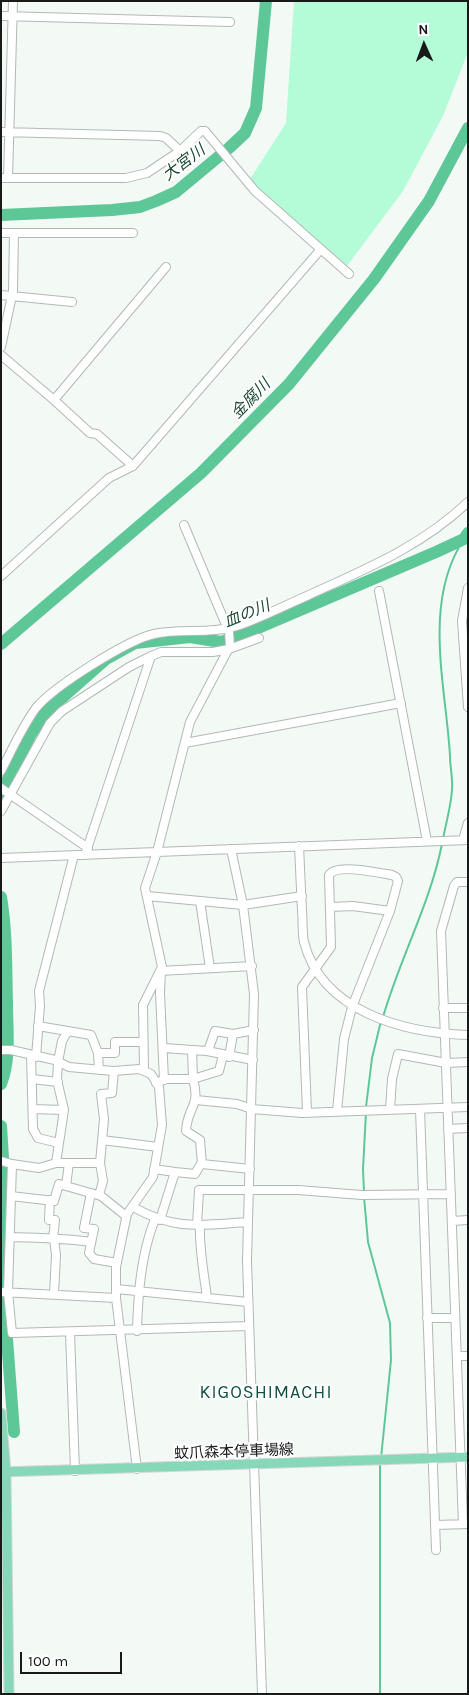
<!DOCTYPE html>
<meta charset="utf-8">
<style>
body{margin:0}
#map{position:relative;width:469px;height:1695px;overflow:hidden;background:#f3faf6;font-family:Karla,sans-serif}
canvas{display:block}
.frame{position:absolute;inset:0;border:2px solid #181a19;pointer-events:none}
.north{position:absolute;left:399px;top:20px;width:50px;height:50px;-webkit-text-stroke:4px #fff;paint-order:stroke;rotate:358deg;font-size:14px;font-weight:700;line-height:20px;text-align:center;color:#181a19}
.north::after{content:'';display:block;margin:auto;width:18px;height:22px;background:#181a19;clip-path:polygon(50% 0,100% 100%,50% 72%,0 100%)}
.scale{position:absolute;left:20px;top:1652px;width:102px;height:22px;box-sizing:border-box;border:2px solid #181a19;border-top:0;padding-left:6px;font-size:15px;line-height:18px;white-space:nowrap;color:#181a19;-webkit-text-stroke:4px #fff;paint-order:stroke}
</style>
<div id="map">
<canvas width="469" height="1695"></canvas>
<div class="frame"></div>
<div class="north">N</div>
<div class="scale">100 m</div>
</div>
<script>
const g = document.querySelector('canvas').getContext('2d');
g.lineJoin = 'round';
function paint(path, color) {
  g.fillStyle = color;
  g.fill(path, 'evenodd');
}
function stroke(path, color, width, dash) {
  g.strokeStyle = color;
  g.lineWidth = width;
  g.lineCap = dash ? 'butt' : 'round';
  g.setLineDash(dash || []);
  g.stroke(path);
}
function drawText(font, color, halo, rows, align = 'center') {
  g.font = font + ' Karla,"Noto Sans JP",sans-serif';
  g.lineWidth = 4.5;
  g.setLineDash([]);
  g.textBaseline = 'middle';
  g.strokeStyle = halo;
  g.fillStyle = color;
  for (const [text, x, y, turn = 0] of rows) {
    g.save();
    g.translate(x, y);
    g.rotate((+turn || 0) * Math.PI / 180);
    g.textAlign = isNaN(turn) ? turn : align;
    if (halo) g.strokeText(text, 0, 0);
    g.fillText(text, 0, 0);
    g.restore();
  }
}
paint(new Path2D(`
 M 294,1 L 468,1 L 468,52 L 443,116 L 403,191 L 347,266 L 265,196 L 250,179 L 286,123 Z`), '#b4fcd7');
stroke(new Path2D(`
 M 443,839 C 446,823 451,806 452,790 C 453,779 450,767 450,756 C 446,686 422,602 464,539
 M 383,1017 C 400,958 430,904 442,844
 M 366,1107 L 372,1058 L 381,1021
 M 364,1192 L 363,1169 L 366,1112
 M 364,1197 L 368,1242 L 390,1323 L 391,1360 L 381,1458
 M 380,1693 L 380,1463`), '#5dc798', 2);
stroke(new Path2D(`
 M 1,215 L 112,210 L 140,207 L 156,201 L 176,192 L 229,148 L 245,133 L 256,108 L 266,1
 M 1,644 L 201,473 L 289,384 L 374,279 L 429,201 L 468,128
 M 1,793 L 31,734 L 46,712 L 106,659 L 135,643 L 190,637 L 221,642 L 237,637 L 436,552 L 464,539 L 468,533
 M 1,897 C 7,933 6,968 7,1004 C 7,1029 11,1059 1,1084
 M 1,1126 L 6,1207 L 3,1286 L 14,1432`), '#5dc798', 12);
const minor = new Path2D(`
 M 1,16 L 230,22
 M 1,132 L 160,136 L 166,138 L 180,151 L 201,131 L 205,131 L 255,191 L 349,274
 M 1,178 L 126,178 L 147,173 L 180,151
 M 8,178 L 13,1
 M 1,233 L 133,233
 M 1,295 L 72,302
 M 1,347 L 13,291 L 14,233
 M 1,355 L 54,400 L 166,267
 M 54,400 L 90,433 L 97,434 L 133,466
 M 1,576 L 109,478 L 133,466 L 321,249
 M 468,588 L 462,621 L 468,707
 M 379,591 L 427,841
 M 185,743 L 401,703
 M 1,771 C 12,750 22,727 36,708 C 53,687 127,640 154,634 C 183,628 211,635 240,625 C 263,617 286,605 309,595 C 366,569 422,546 468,502
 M 1,788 L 88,848
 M 1,811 L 50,723 L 62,711 L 129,667 L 147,658 L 161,652 L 213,652 L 229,649 L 259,638
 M 463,840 L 468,823
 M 299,846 C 300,868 301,890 302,911 C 303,921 302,933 304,942 C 322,1012 404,1033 468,1035
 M 231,849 L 243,905 L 254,994 L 247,1261 L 262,1694
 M 85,855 L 151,656
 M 1,858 L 468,840
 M 147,896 L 243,905 L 302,896
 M 200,901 L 210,968
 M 330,907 L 353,906 L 390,911
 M 160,971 L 252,966
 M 161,971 L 160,993 L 164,1080
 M 443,1008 L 468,1008
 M 38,1026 L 91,1035 L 98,1053 L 99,1070
 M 164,1048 L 207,1051 L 253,1060
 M 1,1050 L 11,1050 L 55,1060 L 69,1067 L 113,1071 L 139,1069 L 151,1074 L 159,1087 L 162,1125 L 153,1177 L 127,1214 L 116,1267 L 116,1298 L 137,1469
 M 192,1050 L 193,1079 L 219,1071 L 223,1055
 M 208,1051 L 215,1031 L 233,1034 L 254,1030
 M 98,1053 L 115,1053 L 115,1042 L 143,1042
 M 31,1055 L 33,1129 L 38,1138 L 59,1143
 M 36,1057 L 40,1006 L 39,991 L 74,855
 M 229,1057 L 233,1034
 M 144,1071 L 143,1005 L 162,967 L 145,888 L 157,852 L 190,722 L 230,646 L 229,632 L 184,525
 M 32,1079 L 58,1082
 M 156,1083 L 166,1079 L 193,1079 C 201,1107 187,1107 186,1131 L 200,1140 L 202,1164 L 250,1169
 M 196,1100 L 237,1104 L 252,1109 L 302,1113 L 468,1107
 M 33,1109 L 64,1110
 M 420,1109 L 436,1550
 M 390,1110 L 392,1079 L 398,1054 L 446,1063 L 468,1062
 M 307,1112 L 302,987 L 331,947 L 329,875 C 336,863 380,873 392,875 L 396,877 L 398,881 L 390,911 L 352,1007 L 344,1039 L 337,1111
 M 448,1129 L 468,1128
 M 102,1140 L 158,1147
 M 1,1161 L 12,1164 L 8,1292 L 12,1333 L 249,1326
 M 56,1163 L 100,1163 L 104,1119 L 101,1094 L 112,1093 L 114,1071
 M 12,1164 L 39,1168 L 56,1163 L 64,1110 L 57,1080 L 58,1062 L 62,1041 L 68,1031
 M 154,1169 L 175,1172 L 160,1220
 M 175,1172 L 195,1174 L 202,1162
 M 66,1186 L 69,1163
 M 91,1193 L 84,1228 L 94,1229 L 89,1253 L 94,1259 L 117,1263
 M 99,1195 L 103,1181 L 100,1163
 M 11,1196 L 54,1201 L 59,1184 L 101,1196 L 126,1216
 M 50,1200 L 49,1220 L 55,1220 L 53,1239
 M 133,1207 C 176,1231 201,1225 248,1222
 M 452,1221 L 468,1220
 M 197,1225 L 199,1190 L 298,1190 L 362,1195 L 451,1194
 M 200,1225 C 199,1250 204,1273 207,1298
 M 10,1237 C 37,1238 64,1238 91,1242
 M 116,1289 L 248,1302
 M 1,1292 L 116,1298
 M 54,1294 L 56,1255 L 54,1239
 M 427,1318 L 455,1318
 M 137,1331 C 138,1293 141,1254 155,1219
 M 70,1332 L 75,1471
 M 457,1356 L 468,1356
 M 463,1524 L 441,931 L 454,886 L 457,882 L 468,882
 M 435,1525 L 468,1524`);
const major = new Path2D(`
 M 1,1413 L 6,1472 L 9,1694
 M 1,1472 L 468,1457`);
stroke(minor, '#b2b9b5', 10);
stroke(major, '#d5d6d6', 11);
stroke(minor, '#fff', 8);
stroke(major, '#86d8b8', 9);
drawText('15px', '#181a19', '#fff', [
 ["蚊爪森本停車場線",234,1452,-2]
]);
drawText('italic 16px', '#1c4935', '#fff', [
 ["大宮川",184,163,-37],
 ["金腐川",251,399,-46],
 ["血の川",247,614,-22]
]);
g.letterSpacing = '1px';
drawText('18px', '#0e5339', '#fff', [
 ["KIGOSHIMACHI",266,1393]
]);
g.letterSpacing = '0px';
</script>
